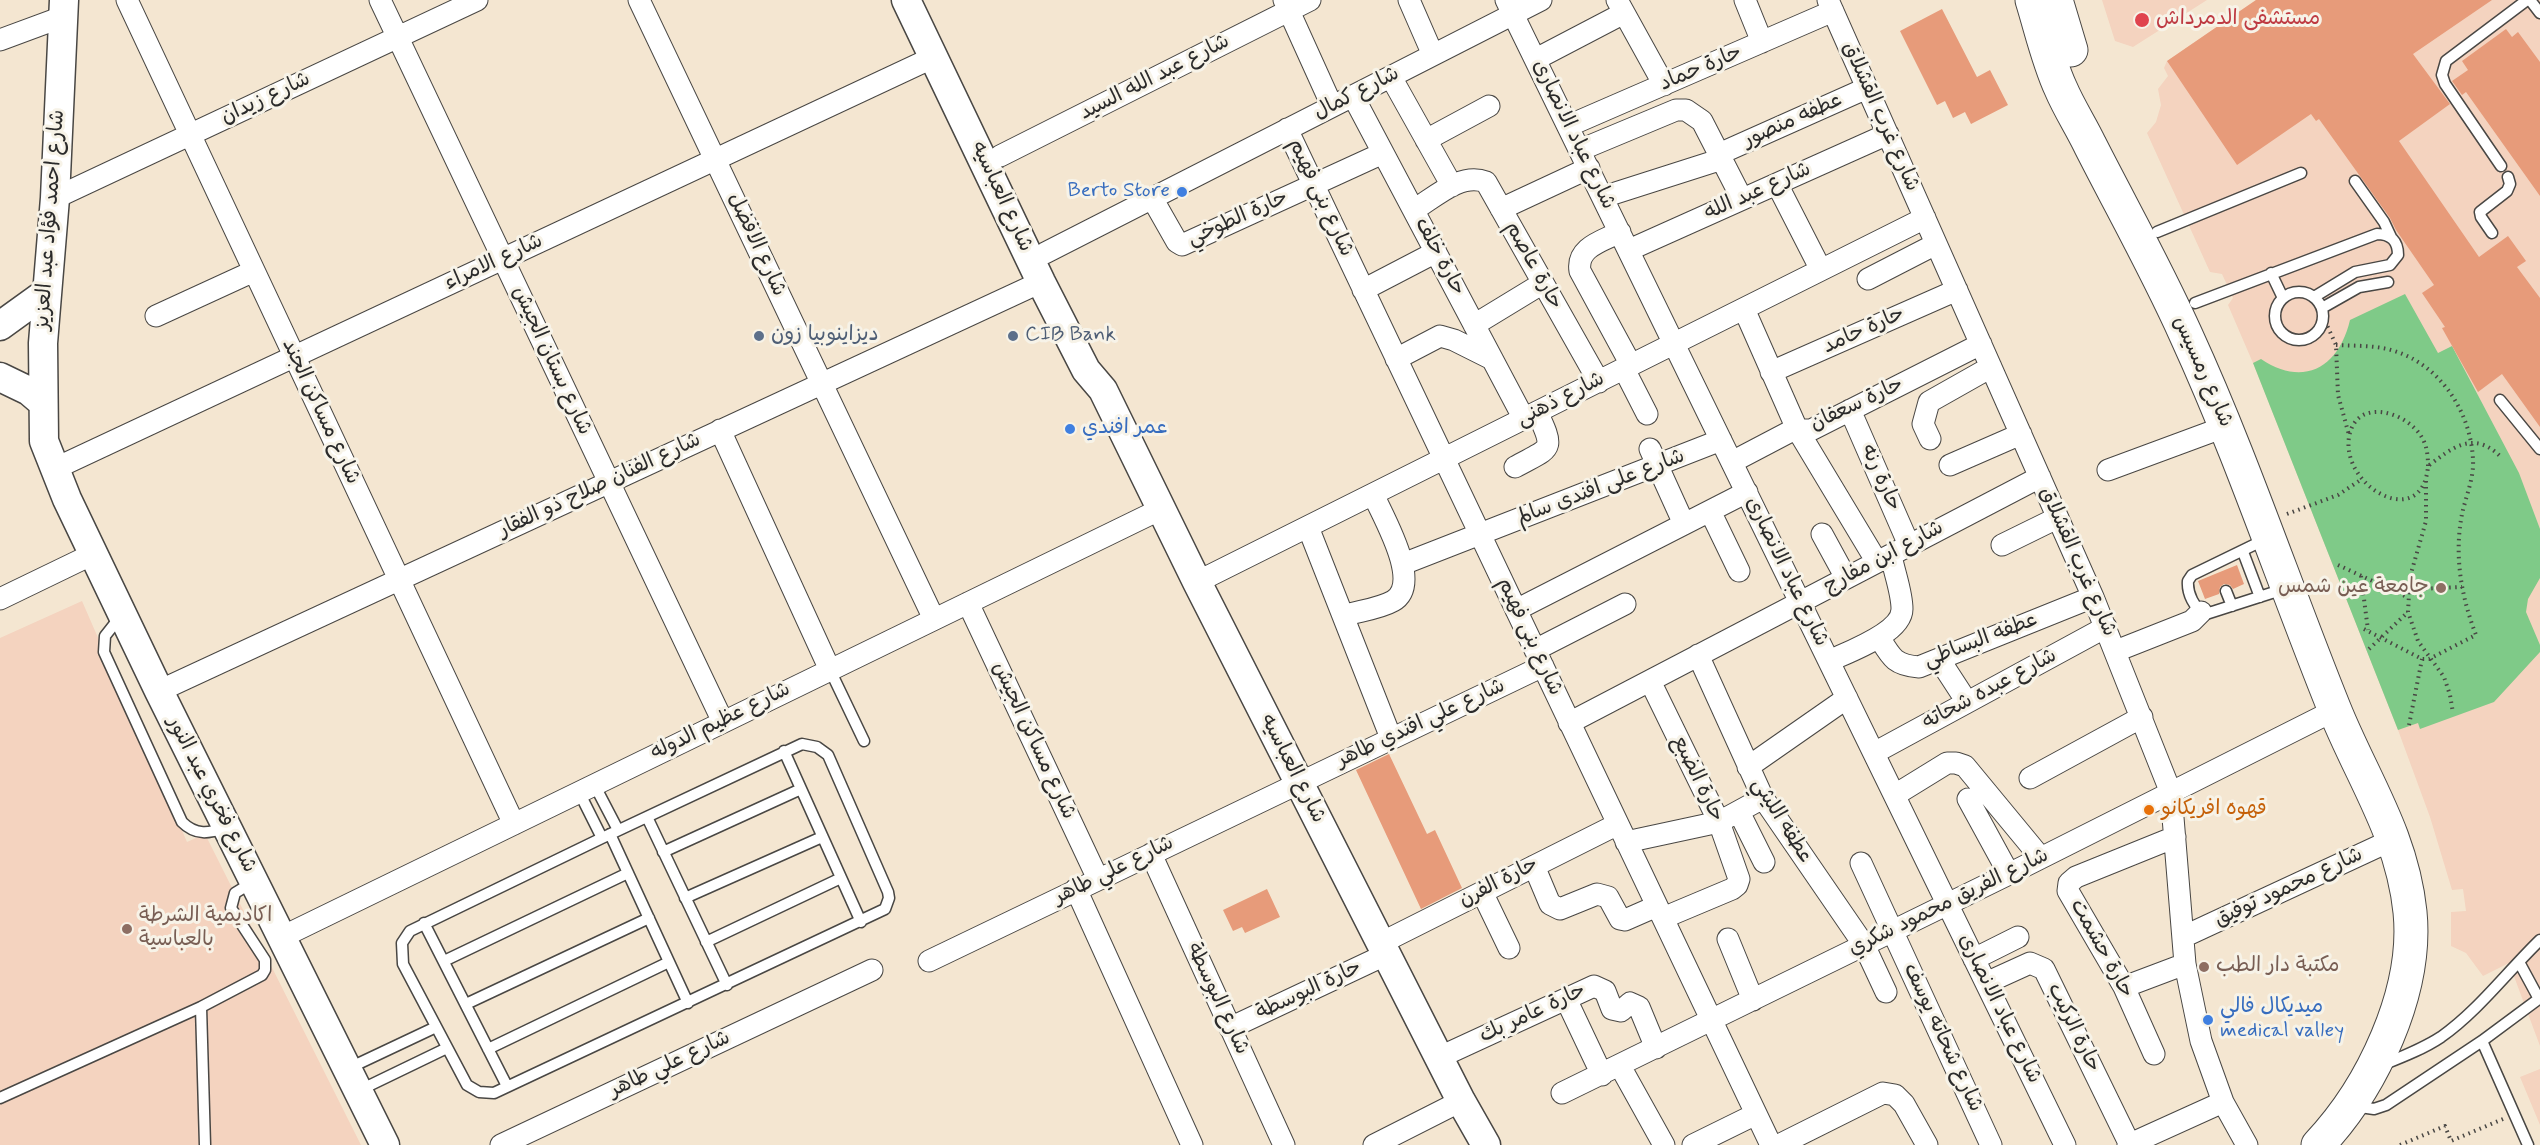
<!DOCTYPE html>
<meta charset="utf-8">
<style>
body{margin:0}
canvas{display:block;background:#f4e6d1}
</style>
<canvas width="2540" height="1145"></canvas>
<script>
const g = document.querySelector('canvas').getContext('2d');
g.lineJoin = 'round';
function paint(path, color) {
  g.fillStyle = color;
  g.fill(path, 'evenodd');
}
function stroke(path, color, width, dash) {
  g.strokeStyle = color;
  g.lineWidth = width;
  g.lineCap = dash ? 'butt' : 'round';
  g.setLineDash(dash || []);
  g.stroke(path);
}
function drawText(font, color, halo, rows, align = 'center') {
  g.font = font + ' Mynerve,"Playpen Sans Arabic",sans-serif';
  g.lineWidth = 6;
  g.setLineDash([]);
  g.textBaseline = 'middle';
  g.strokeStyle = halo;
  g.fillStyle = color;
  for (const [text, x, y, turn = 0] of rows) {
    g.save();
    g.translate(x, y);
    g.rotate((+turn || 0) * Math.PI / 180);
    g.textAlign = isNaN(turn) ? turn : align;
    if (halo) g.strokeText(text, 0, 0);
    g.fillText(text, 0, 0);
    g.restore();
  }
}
paint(new Path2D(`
 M 2102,0 L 2207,0 L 2133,47 L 2115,41 Z
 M 2256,0 L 2540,0 L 2540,1046 L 2509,963 L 2483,976 L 2466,953 L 2451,946 L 2451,912 L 2466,911 L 2463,889 L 2452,890 L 2430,817 L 2398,730 L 2253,363 L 2228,305 L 2233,298 L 2222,274 L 2210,272 L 2147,133 L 2156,122 L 2161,105 L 2158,89 L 2168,76 L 2164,68 L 2167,61 Z
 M 82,601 L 187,842 L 205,834 L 361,1145 L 0,1145 L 0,638 Z
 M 2540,1069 L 2540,1125 L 2520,1077 Z`), '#f4d3bf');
paint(new Path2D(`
 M 2405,294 L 2438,353 L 2452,346 L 2519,473 L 2540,529 L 2540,578 L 2528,599 L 2526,612 L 2540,645 L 2540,652 L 2494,702 L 2420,729 L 2418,723 L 2398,730 L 2253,363 L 2261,359 C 2304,388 2339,367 2350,320 Z`), '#7fca88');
paint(new Path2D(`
 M 2256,0 L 2492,0 L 2413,54 L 2450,104 L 2399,141 L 2479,257 L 2508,236 L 2526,261 L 2517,267 L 2540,298 L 2540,427 L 2502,374 L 2478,392 L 2442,328 L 2445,327 L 2422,293 L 2434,285 L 2396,230 L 2390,218 L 2319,119 L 2316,121 L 2311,114 L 2237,165 L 2167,61 Z
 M 1942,9 L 1977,77 L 1990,70 L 2008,105 L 1971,124 L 1965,112 L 1953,118 L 1945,101 L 1937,105 L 1900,31 Z
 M 2506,29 L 2512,37 L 2518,32 L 2540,62 L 2540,196 L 2466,92 L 2462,95 L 2452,81 L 2468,70 L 2462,61 Z
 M 2237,565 L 2244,584 L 2233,589 L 2230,585 L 2224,584 L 2220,587 L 2219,594 L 2205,599 L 2198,581 Z
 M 1389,754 L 1427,834 L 1435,830 L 1462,888 L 1421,909 L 1356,770 Z
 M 1267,889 L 1280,917 L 1245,933 L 1242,927 L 1233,931 L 1223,910 Z`), '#e79b7a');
const lane = new Path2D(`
 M 2530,0 L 2540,13
 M 2501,166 L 2445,84 L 2442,75 L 2446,61 L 2527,0
 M 2355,181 L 2384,222 L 2391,237
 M 2157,232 L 2301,173
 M 2492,233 L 2481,217 L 2480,212 L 2507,191 L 2510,184 L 2508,177
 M 2271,273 L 2283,298
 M2275 316a24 24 0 1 1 48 0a24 24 0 1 1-48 0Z
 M 2195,303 L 2377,234 C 2391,234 2398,241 2398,255 L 2390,265 L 2355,272 L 2314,297
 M 2322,308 L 2359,287 L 2388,282
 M 2500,400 L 2540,449
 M 2266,539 L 2192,575 L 2188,581 C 2187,593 2194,609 2206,614 L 2284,589
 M 2243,552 L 2260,597
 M 2226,591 L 2232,606
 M 120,617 L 105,636 L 104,652 L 182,822 C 196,836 209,833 226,828
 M 830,670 L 864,741
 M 802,744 L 817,747 L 828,755 L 888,892 L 889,898 L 885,909 L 494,1093 L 479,1092 L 467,1085 L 403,964 L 402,943 L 410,931 L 602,838 Z
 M 784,751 L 861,922
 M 594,784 L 618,830
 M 579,792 L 602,838
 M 647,817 L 727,985
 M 610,834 L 688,1003
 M 663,852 L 801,789
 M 685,898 L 822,837
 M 424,923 L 507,1086
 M 706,942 L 841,878
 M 444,961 L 628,873
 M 2519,962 L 2539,999
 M 466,1004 L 649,918
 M 201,1007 L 205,1145
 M 2482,1041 L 2528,1145
 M 488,1049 L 669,962
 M 2382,1065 C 2402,1057 2423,1049 2441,1037 C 2478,1011 2507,972 2540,940
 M 347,1069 L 436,1027
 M 358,1091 L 447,1048
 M 0,1098 L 201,1007 L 262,975 L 265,970 L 265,960 L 231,908 L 235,893 L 253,882
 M 2353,1106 L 2374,1109 L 2386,1105 L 2482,1041 L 2540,998`);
const street = new Path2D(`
 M 127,0 L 514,824
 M 380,0 L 723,722
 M 639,0 L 934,619
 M 1284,0 L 1332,106
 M 1409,0 L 1433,55
 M 1506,0 L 2065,1145
 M 1617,0 L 1664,85
 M 1745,0 L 1762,42
 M 1828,0 L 2093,597 L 2171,793 L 2185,964 L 2201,1041 L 2223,1102 L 2247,1145
 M 0,40 L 62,17
 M 1536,59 L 1624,13
 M 1391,77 L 1452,186
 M 1353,96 L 1524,419
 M 1568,126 L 1833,11
 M 1287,129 L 1771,1145
 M 1426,140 L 1489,106
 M 1580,150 L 1676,110 L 1686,110 L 1702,121 L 1742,199
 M 1719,154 L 1867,88
 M 1000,156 L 1310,0
 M 1777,184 L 1821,270
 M 1603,197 L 1722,159
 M 55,198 L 477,0
 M 1152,198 L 1177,242 L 1182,245 L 1383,153
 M 1501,209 L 1589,168
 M 1414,210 C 1435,197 1461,172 1486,182 L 1599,382
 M 1620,232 C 1603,241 1576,247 1580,271 L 1631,365
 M 1629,250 L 1888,134
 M 1045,253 L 1541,0
 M 1868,279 L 1936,244
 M 1363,290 L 1436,252
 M 1744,309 L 1797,429 L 1877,562
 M 156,316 L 254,271
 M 1474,325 L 1543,283
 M 1396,359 L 1440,336 L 1454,340 L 1492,359
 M 1624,369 L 1647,414
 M 1771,372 L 1957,290
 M 1850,410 L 1909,545
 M 720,430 L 830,670
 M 1930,439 L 1923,424 L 1929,402 L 1991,367
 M 1650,449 L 1684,524
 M 1732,462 L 1793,430 L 1811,430 L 1981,344
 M 1950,465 L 2021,434
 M 1515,467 C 1551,447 1556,452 1537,412
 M 54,469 L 934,57
 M 2108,470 L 2227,426
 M 1710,511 L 1739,571
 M 1308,527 L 1391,738
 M 1822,534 L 1846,578
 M 2002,545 L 2057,518
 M 1403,564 L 1721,440
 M 1197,582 L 1925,218
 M 0,599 L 93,554
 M 968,603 L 1098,879
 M 1516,610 L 1747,492
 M 1343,616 C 1358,611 1379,609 1393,601 C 1423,584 1383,517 1373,494
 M 1879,637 C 1891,657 1894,665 1919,667 L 2093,597
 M 1535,650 L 1625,604
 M 2116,651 L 2192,621 L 2201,612
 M 1698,655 L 1763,798 L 1864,945 L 1886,992
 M 1939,659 L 1967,702
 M 1829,661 C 1848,652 1902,633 1902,609 C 1902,592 1894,572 1891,555
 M 1650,681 L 1719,822 L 1739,879 L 1737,885 L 1732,889 L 1663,918
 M 159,691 L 1041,282
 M 1569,723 L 2040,477
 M 1874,753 L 2106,627
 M 1748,767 L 1847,698
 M 2030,778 L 2142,717
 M 1895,795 L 1947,763 L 1956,763 L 1965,766 L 2041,858
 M 1968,799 L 2009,874
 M 1739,812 L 1764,862
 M 1626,842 L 1719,822 L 1763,798
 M 1151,854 L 1284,1145
 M 1861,863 L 1991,1145
 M 1534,866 L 1550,904 L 1560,909 L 1597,894 L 1608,897 L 1620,919 L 1625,920 L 1657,906
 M 1076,889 L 1192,1145
 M 1482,892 L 1509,948
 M 282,937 L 1161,509
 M 2183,937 L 2394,839
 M 1728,939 L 1753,1000
 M 1381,943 L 1618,824
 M 1974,959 L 2018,937
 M 929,961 L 1543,666
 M 1986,983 L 2030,963 L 2044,969 L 2130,1145
 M 2124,987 L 2185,964
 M 1566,999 L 1602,1075
 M 1230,1028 L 1387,954
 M 2154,1054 L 2124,987 L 2068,891 L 2069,883 L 2076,877 L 2175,837
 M 1440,1057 L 1594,986 L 1605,991 L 1612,1009 L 1621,1011 L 1630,1003 L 1639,1007 L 1656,1048
 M 1620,1066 L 1664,1145
 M 1562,1093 L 2009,874 L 2335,710
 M 501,1145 L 872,970
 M 1374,1145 L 1461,1101
 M 1693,1145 L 1756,1114
 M 1779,1145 L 1883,1093 L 1895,1095 L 1904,1104 L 1927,1145
 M 2128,1145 L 2223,1102`);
const secondary = new Path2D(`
 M 64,0 L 55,198 L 43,343 L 44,441 L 67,499 L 159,691 L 385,1145
 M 906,0 L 1041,282 L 1086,370 L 1103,390 L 1197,582 L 1461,1101 L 1486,1145
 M 0,326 L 47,292
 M 0,377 L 29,391 L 43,403`);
const primary = new Path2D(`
 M 2032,0 C 2041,29 2048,61 2061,89 C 2069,108 2081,126 2090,145 C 2122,208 2157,270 2186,335 C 2242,457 2284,584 2334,708 C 2362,778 2402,834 2410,912 C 2418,992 2372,1088 2318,1145
 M 2056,0 L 2071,50`);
stroke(lane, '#494744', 13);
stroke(street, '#494744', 23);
stroke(secondary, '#494744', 31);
stroke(primary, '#494744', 35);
stroke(new Path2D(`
 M 2325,321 L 2336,345 L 2338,395 L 2349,435
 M 2336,345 C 2354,346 2373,345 2391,350 C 2439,363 2471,411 2473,460 C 2474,478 2466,496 2462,514 C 2454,555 2461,596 2476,635 L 2429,659 L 2422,659 L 2360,627
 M 2428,466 C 2428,456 2427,445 2421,436 C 2405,411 2356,397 2349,437 C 2341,488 2423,532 2428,466 C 2452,448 2473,430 2500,456
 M 2426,481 L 2426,521 L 2410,577 L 2408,612 L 2418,641 L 2444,677 L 2450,695 L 2453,713
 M 2287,514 L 2338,495 L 2362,479
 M 2338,565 L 2407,597
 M 2361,576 L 2368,630
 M 2408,593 L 2418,589 L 2462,587
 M 2369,649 L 2408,612
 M 2409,725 L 2422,659
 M 2400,1145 L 2445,1126 L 2451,1141 L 2503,1119`), '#494744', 4, [1.5, 4.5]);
stroke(lane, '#fff', 10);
stroke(street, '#fff', 21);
stroke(secondary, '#fff', 28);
stroke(primary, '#fff', 33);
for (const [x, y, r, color] of [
 [2142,20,8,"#e0444e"],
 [1182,192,6,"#3f7fe0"],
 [759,336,6,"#5c6f8a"],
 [1013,336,6,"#5c6f8a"],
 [1070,429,6,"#3f7fe0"],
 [2441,588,6,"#8d6e63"],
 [2149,810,6,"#e8710a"],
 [127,929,6,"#8d6e63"],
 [2204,967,6,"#8d6e63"],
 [2208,1020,6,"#3f7fe0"]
]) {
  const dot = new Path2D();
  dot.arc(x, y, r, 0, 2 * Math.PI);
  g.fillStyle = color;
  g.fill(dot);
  stroke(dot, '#f7f3e8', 2);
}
drawText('21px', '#be3a42', '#f7f3e8', [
 ["مستشفى الدمرداش",2156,20]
], 'left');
drawText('21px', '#2b2b2b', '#f7f3e8', [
 ["حارة حماد",1701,69,-23],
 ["شارع عبد الله السيد",1155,78,-27],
 ["شارع كمال",1357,94,-27],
 ["شارع زيدان",266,99,-25],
 ["شارع غرب القشلاق",1880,117,66],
 ["عطفه منصور",1793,121,-24],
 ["شارع عباد الانصارى",1573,135,64],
 ["شارع عبد الله",1758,192,-24],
 ["شارع العباسيه",1001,197,65],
 ["شارع بنى فهيم",1320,198,65],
 ["حارة الطوخي",1238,219,-24],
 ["شارع احمد فؤاد عبد العزيز",51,220,-86],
 ["شارع الافضل",756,245,65],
 ["حارة خلف",1439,257,62],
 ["شارع الامراء",494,263,-25],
 ["حارة عاصم",1533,266,61],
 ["حارة حامد",1864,331,-24],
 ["شارع بستان الجيش",551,361,65],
 ["شارع رمسيس",2202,372,66],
 ["شارع ذهنى",1561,400,-27],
 ["حارة سعفان",1857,405,-25],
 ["شارع مساكن الجند",320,412,65],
 ["حارة رنه",1880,478,66],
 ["شارع الفنان صلاح ذو الفقار",600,486,-25],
 ["شارع على افندى سالم",1601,488,-21],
 ["شارع ابن مفارج",1884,558,-28],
 ["شارع غرب القشلاق",2077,562,66],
 ["شارع عباد الانصارى",1786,572,64],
 ["شارع بنى فهيم",1529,637,65],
 ["عطفه البساطي",1981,641,-21],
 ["شارع عبده شحاته",1990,690,-28],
 ["شارع عظيم الدوله",721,722,-26],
 ["شارع علي افندي طاهر",1421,724,-25],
 ["شارع مساكن الجيش",1033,741,65],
 ["شارع العباسيه",1292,769,63],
 ["حارة الضبع",1697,779,64],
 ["شارع فخري عبد النور",211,795,63],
 ["عطفه الليثي",1781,821,58],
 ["شارع علي طاهر",1114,871,-26],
 ["حارة الفرن",1499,883,-27],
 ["شارع محمود توفيق",2289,888,-25],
 ["شارع الفريق محمود شكري",1949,903,-26],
 ["حارة حشمت",2101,949,61],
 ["حارة البوسطة",1309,991,-25],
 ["شارع البوسطة",1217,999,65],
 ["شارع عباد الانصارى",1999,1009,64],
 ["حارة عامر بك",1533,1014,-25],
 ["حارة الركيب",2073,1028,64],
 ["شارع شحاته يوسف",1942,1038,65],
 ["شارع علي طاهر",670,1065,-25]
]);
drawText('21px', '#366cbe', '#f7f3e8', [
 ["Berto Store",1170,192,"right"],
 ["عمر افندي",1082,429],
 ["ميديكال فالي",2220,1008],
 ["medical valley",2220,1032]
], 'left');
drawText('21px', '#4e5e75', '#f7f3e8', [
 ["ديزاينوبيا زون",771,336],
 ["CIB Bank",1025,336]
], 'left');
drawText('21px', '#785e54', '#f7f3e8', [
 ["جامعة عين شمس",2429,588,"right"],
 ["اكاديمية الشرطة",139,917],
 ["بالعباسية",139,941],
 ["مكتبة دار الطب",2216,967]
], 'left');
drawText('21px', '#c56008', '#f7f3e8', [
 ["قهوه افريكانو",2161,810]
], 'left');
</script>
